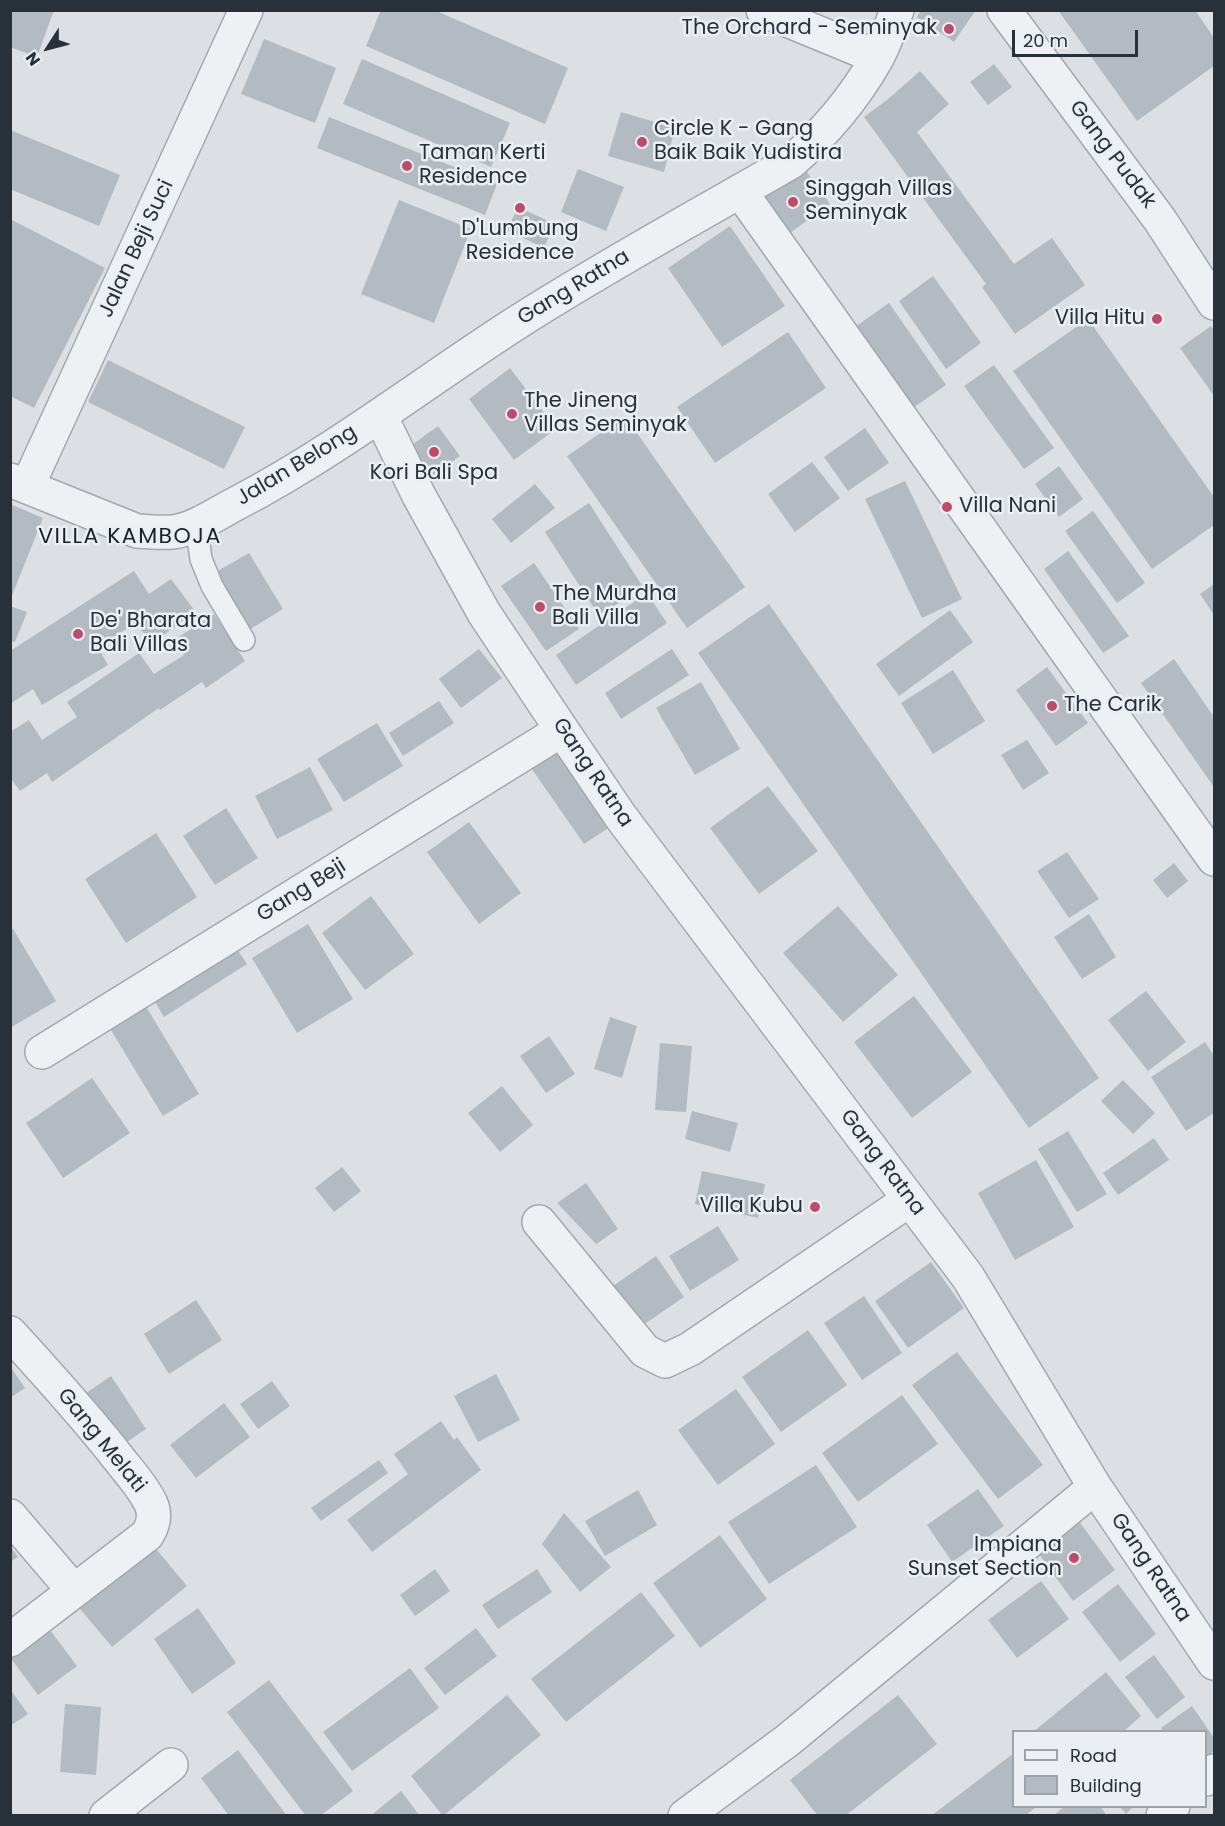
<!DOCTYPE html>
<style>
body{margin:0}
#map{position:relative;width:1225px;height:1826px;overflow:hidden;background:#dce0e5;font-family:Poppins,sans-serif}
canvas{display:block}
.frame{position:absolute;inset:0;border:12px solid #283039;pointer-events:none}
.legend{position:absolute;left:1012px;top:1730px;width:195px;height:78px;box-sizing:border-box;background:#ebeff3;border:2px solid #9da3a9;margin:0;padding:8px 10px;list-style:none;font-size:18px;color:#283039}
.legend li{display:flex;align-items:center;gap:12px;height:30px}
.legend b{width:30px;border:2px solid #9da3a9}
.north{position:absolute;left:18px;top:18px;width:60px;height:60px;-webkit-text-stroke:4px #ebeff3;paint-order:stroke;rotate:234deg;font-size:16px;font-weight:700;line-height:24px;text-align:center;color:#283039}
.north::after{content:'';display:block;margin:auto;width:21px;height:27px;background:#283039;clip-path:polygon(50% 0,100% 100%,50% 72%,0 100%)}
.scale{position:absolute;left:1012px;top:30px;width:126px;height:27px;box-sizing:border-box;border:3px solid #283039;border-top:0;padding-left:8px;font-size:18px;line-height:21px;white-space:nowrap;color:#283039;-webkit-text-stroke:4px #ebeff3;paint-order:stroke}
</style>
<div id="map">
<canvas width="1225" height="1826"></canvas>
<div class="frame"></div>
<ul class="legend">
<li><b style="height:8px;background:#eef1f4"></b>Road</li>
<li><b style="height:16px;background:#b4bac1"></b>Building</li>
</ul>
<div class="north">N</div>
<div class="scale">20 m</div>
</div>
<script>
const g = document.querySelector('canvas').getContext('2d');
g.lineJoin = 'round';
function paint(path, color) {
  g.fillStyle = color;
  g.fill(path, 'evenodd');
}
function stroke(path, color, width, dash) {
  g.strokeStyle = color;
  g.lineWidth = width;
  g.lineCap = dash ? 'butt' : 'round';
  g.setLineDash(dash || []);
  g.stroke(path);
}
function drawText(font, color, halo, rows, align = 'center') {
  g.font = font + ' Poppins,sans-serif';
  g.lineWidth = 5;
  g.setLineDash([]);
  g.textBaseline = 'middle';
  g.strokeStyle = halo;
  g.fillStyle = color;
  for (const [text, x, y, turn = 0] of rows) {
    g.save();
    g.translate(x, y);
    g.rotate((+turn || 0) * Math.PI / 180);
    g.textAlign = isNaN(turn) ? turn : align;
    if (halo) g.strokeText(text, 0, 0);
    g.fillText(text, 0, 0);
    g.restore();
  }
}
paint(new Path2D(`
 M 10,10 L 54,10 L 37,57 L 10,47 Z
 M 381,10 L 434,10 L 568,68 L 545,124 L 366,46 Z
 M 921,10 L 976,10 L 954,42 L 917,17 Z
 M 1058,10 L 1195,10 L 1214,38 L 1214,66 L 1137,121 Z
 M 264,39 L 336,68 L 315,123 L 241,94 Z
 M 362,59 L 510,123 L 491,167 L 343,104 Z
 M 994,64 L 1012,87 L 988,105 L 970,82 Z
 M 920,71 L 949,104 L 917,132 L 1014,264 L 1052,238 L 1085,285 L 1015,334 L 982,287 L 986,284 L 864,117 L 887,100 Z
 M 621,112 L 675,128 L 664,172 L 608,156 Z
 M 329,117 L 497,184 L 485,215 L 317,148 Z
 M 10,130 L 120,175 L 99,226 L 10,189 Z
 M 802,165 L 830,204 L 783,238 L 755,200 Z
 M 578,169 L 624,187 L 606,231 L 561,212 Z
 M 399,200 L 471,229 L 434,323 L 361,294 Z
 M 518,207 L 555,224 L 544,248 L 507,230 Z
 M 12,220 L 105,268 L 34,408 L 10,396 L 10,224 Z
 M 730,226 L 785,306 L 722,347 L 668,268 Z
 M 933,276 L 981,343 L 946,369 L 899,301 Z
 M 889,303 L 946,385 L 910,410 L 852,329 Z
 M 1088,319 L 1214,497 L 1214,525 L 1152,569 L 1013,371 Z
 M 1211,326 L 1214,330 L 1214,396 L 1180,348 Z
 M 788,332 L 826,388 L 715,463 L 677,407 Z
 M 108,360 L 245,427 L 224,469 L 88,402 Z
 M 994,365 L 1054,448 L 1024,469 L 964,386 Z
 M 510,368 L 556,429 L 514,460 L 469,399 Z
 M 625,416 L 745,587 L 687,628 L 567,456 Z
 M 438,426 L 460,456 L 431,477 L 409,447 Z
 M 865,428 L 889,463 L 848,491 L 824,457 Z
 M 812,462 L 840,498 L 795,532 L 768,494 Z
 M 1059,466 L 1083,499 L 1059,517 L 1035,484 Z
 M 905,481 L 962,599 L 922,618 L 865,499 Z
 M 535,484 L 555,508 L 511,543 L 492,519 Z
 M 589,503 L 643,587 L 599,616 L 545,532 Z
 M 10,504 L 43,518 L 11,598 L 10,598 Z
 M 1093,511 L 1145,583 L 1117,603 L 1065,531 Z
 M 1068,551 L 1129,636 L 1103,653 L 1044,569 Z
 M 249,553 L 283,609 L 244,633 L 209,576 Z
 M 534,563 L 579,629 L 546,651 L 501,586 Z
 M 134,571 L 149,594 L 171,579 L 195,611 L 152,644 L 136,623 L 98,647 L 108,665 L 42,705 L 33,689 L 10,704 L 10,651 Z
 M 1214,584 L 1214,615 L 1200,594 Z
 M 647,593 L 667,623 L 576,685 L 556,655 Z
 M 769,604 L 1099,1078 L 1029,1128 L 698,653 Z
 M 10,606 L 27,612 L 15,642 L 10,641 Z
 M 950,610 L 973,642 L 899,696 L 876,664 Z
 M 214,614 L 245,661 L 206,688 L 202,682 L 160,710 L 159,708 L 52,782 L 47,773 L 20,791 L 10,777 L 10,732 L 29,720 L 42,740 L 77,717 L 67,702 L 139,653 L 154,674 L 184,655 L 174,640 Z
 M 479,649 L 502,678 L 461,708 L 439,679 Z
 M 672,649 L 689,675 L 621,719 L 605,693 Z
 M 1174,659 L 1214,717 L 1214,787 L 1141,683 Z
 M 1047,667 L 1088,723 L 1056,746 L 1016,690 Z
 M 953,670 L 985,721 L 933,754 L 901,703 Z
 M 701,682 L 740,749 L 695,775 L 656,708 Z
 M 439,701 L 454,723 L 403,756 L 389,733 Z
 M 377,723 L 403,766 L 344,802 L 317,759 Z
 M 1027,740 L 1049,773 L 1023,790 L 1001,755 Z
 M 556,742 L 613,825 L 584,844 L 527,762 Z
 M 310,767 L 333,810 L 277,839 L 255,796 Z
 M 768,786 L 818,851 L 759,894 L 710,828 Z
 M 226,808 L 258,858 L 215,885 L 183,836 Z
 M 469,822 L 521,893 L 479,924 L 427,852 Z
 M 156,833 L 197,897 L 126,943 L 85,879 Z
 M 1067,852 L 1099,899 L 1069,918 L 1037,871 Z
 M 1174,863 L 1188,881 L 1167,898 L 1153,880 Z
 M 371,896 L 414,954 L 365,990 L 322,933 Z
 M 838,906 L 898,975 L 843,1022 L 783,953 Z
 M 1089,914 L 1116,957 L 1082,979 L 1054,937 Z
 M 308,924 L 353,999 L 297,1033 L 252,958 Z
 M 13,929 L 56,1001 L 10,1028 L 10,930 Z
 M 233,943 L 247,964 L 164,1017 L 151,995 Z
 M 1146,991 L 1186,1042 L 1148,1071 L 1108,1020 Z
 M 914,996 L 972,1072 L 912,1118 L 854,1042 Z
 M 145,1005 L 199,1094 L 163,1116 L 109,1027 Z
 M 610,1017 L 637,1026 L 622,1078 L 594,1069 Z
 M 549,1036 L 575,1074 L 546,1093 L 520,1056 Z
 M 1205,1042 L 1214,1056 L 1214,1113 L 1186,1131 L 1151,1077 Z
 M 660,1043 L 692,1046 L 686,1112 L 655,1110 Z
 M 92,1078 L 130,1133 L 63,1178 L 26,1123 Z
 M 1123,1080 L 1155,1113 L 1133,1134 L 1101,1101 Z
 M 502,1086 L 533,1125 L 500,1152 L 468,1113 Z
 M 692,1111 L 738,1123 L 730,1152 L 685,1139 Z
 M 1068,1131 L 1107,1194 L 1077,1212 L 1038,1149 Z
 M 1154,1138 L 1169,1160 L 1118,1195 L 1103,1173 Z
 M 1036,1160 L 1074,1227 L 1015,1260 L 978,1193 Z
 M 342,1167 L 361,1191 L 334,1212 L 315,1188 Z
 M 702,1171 L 765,1184 L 758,1218 L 695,1204 Z
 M 586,1183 L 618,1229 L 596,1244 L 557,1203 Z
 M 718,1226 L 739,1260 L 690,1291 L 669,1256 Z
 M 656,1256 L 684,1297 L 633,1332 L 606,1291 Z
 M 931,1262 L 964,1308 L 908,1348 L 875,1301 Z
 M 864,1296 L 902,1353 L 862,1380 L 824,1323 Z
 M 196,1300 L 222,1340 L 169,1374 L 144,1334 Z
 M 808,1330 L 847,1385 L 781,1432 L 742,1377 Z
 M 957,1352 L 1043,1465 L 998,1499 L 912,1385 Z
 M 10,1366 L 25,1388 L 10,1398 Z
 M 496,1374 L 520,1420 L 478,1442 L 454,1396 Z
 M 111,1376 L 146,1429 L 121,1446 L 86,1393 Z
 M 272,1381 L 290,1406 L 258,1429 L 240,1404 Z
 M 736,1389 L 775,1444 L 718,1485 L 678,1430 Z
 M 902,1395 L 938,1444 L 858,1502 L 822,1453 Z
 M 224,1403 L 250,1437 L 196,1478 L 170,1445 Z
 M 441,1421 L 454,1440 L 457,1437 L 481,1470 L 372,1552 L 347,1520 L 408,1474 L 394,1454 Z
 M 379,1460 L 388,1473 L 321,1521 L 311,1508 Z
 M 816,1465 L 857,1527 L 769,1584 L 728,1522 Z
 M 978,1489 L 1004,1526 L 952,1562 L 927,1525 Z
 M 638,1490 L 657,1525 L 605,1556 L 585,1521 Z
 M 564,1513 L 611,1567 L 580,1592 L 542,1544 Z
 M 1075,1516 L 1115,1570 L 1073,1601 L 1033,1546 Z
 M 720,1535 L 767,1599 L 700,1648 L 653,1583 Z
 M 146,1537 L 187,1586 L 112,1647 L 71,1598 Z
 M 10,1546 L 18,1557 L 10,1562 Z
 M 435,1569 L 450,1591 L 415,1616 L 400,1595 Z
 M 537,1569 L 552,1592 L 498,1629 L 482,1605 Z
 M 1041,1581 L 1069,1619 L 1017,1658 L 988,1620 Z
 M 1118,1584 L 1156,1634 L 1120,1662 L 1082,1612 Z
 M 641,1592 L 675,1636 L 566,1722 L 531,1679 Z
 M 198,1608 L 236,1663 L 192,1694 L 154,1639 Z
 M 47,1626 L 77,1666 L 38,1695 L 10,1657 L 10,1653 Z
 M 476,1628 L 497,1656 L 445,1695 L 424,1668 Z
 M 1154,1655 L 1185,1697 L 1157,1719 L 1125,1677 Z
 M 410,1668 L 439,1708 L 352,1771 L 323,1732 Z
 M 1106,1672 L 1141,1716 L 1123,1732 L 1033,1732 Z
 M 269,1680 L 353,1791 L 320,1816 L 306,1816 L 227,1712 Z
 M 10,1689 L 28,1714 L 10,1726 Z
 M 507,1695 L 541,1735 L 443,1816 L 411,1776 Z
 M 898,1695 L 937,1744 L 845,1816 L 818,1816 L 790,1780 Z
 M 65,1704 L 101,1707 L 96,1775 L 60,1772 Z
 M 1192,1706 L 1214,1738 L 1214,1751 L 1206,1757 L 1206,1732 L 1164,1732 L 1161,1728 Z
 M 238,1750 L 287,1816 L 229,1816 L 201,1778 Z
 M 1014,1753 L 1014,1806 L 1037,1806 L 1025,1816 L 931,1816 Z
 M 401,1791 L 420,1816 L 370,1816 Z
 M 1065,1806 L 1100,1806 L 1107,1816 L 1053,1816 Z
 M 1119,1806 L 1134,1806 L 1126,1814 Z`), '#b4bac1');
const lane = new Path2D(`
 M 196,524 L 201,559 L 212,586 L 244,640`);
const street = new Path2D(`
 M 763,10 L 877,57
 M 1004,10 L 1160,220 L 1214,303
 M 740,191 L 1214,859
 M 380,415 L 418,494 L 484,613 L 562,730 L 621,817 L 968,1277 L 1095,1487 L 1214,1663
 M 10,480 L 137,531 C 149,532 162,533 173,532 C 196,529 219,512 239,502 C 338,450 427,380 521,320 C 609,264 701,214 791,162 C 826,132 855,97 877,58 C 885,43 891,26 897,10
 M 27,487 L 246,10
 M 42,1052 L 562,730
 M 539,1222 L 645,1351 L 665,1361 L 690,1349 L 909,1200
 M 10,1333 C 47,1374 85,1415 119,1459 C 130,1473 144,1488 151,1504 C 156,1515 153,1526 147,1535 L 10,1640
 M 10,1516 L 74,1591
 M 1206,1779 L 1214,1771
 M 106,1816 L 171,1765
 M 685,1816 L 788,1740 L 1095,1487
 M 1163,1816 L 1173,1806`);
stroke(lane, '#a2a8ae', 24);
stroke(street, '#a2a8ae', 36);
stroke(lane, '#eef1f4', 21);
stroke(street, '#eef1f4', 33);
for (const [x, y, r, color] of [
 [949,29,6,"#bf4c67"],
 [642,142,6,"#bf4c67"],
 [407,166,6,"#bf4c67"],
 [793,202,6,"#bf4c67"],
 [520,208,6,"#bf4c67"],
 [1157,319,6,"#bf4c67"],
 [512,414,6,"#bf4c67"],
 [434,452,6,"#bf4c67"],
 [947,507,6,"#bf4c67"],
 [540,607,6,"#bf4c67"],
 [78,634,6,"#bf4c67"],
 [1052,706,6,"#bf4c67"],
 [815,1207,6,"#bf4c67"],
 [1074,1558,6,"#bf4c67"]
]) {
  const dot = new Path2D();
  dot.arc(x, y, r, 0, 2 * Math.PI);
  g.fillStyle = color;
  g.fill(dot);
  stroke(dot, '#ebeff3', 2);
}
drawText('21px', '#283039', '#ebeff3', [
 ["The Orchard - Seminyak",937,29,"right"],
 ["Circle K - Gang",654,130],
 ["Baik Baik Yudistira",654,154],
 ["Taman Kerti",419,154],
 ["Residence",419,178],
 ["Singgah Villas",805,190],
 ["Seminyak",805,214],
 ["D'Lumbung",520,230,"center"],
 ["Residence",520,254,"center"],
 ["Villa Hitu",1145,319,"right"],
 ["The Jineng",524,402],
 ["Villas Seminyak",524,426],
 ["Kori Bali Spa",434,474,"center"],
 ["Villa Nani",959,507],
 ["The Murdha",552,595],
 ["Bali Villa",552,619],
 ["De' Bharata",90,622],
 ["Bali Villas",90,646],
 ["The Carik",1064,706],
 ["Villa Kubu",803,1207,"right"],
 ["Impiana",1062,1546,"right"],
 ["Sunset Section",1062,1570,"right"]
], 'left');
drawText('21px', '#283039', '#ebeff3', [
 ["Gang Pudak",1112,155,53],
 ["Jalan Beji Suci",137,249,-65],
 ["Gang Ratna",574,288,-31],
 ["Jalan Belong",297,466,-31],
 ["Gang Ratna",592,773,56],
 ["Gang Beji",302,891,-32],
 ["Gang Ratna",882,1163,53],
 ["Gang Melati",101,1441,51],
 ["Gang Ratna",1150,1568,56]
]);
g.letterSpacing = '1.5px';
drawText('22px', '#1a212a', '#ebeff3', [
 ["VILLA KAMBOJA",130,537]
]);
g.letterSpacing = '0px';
</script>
